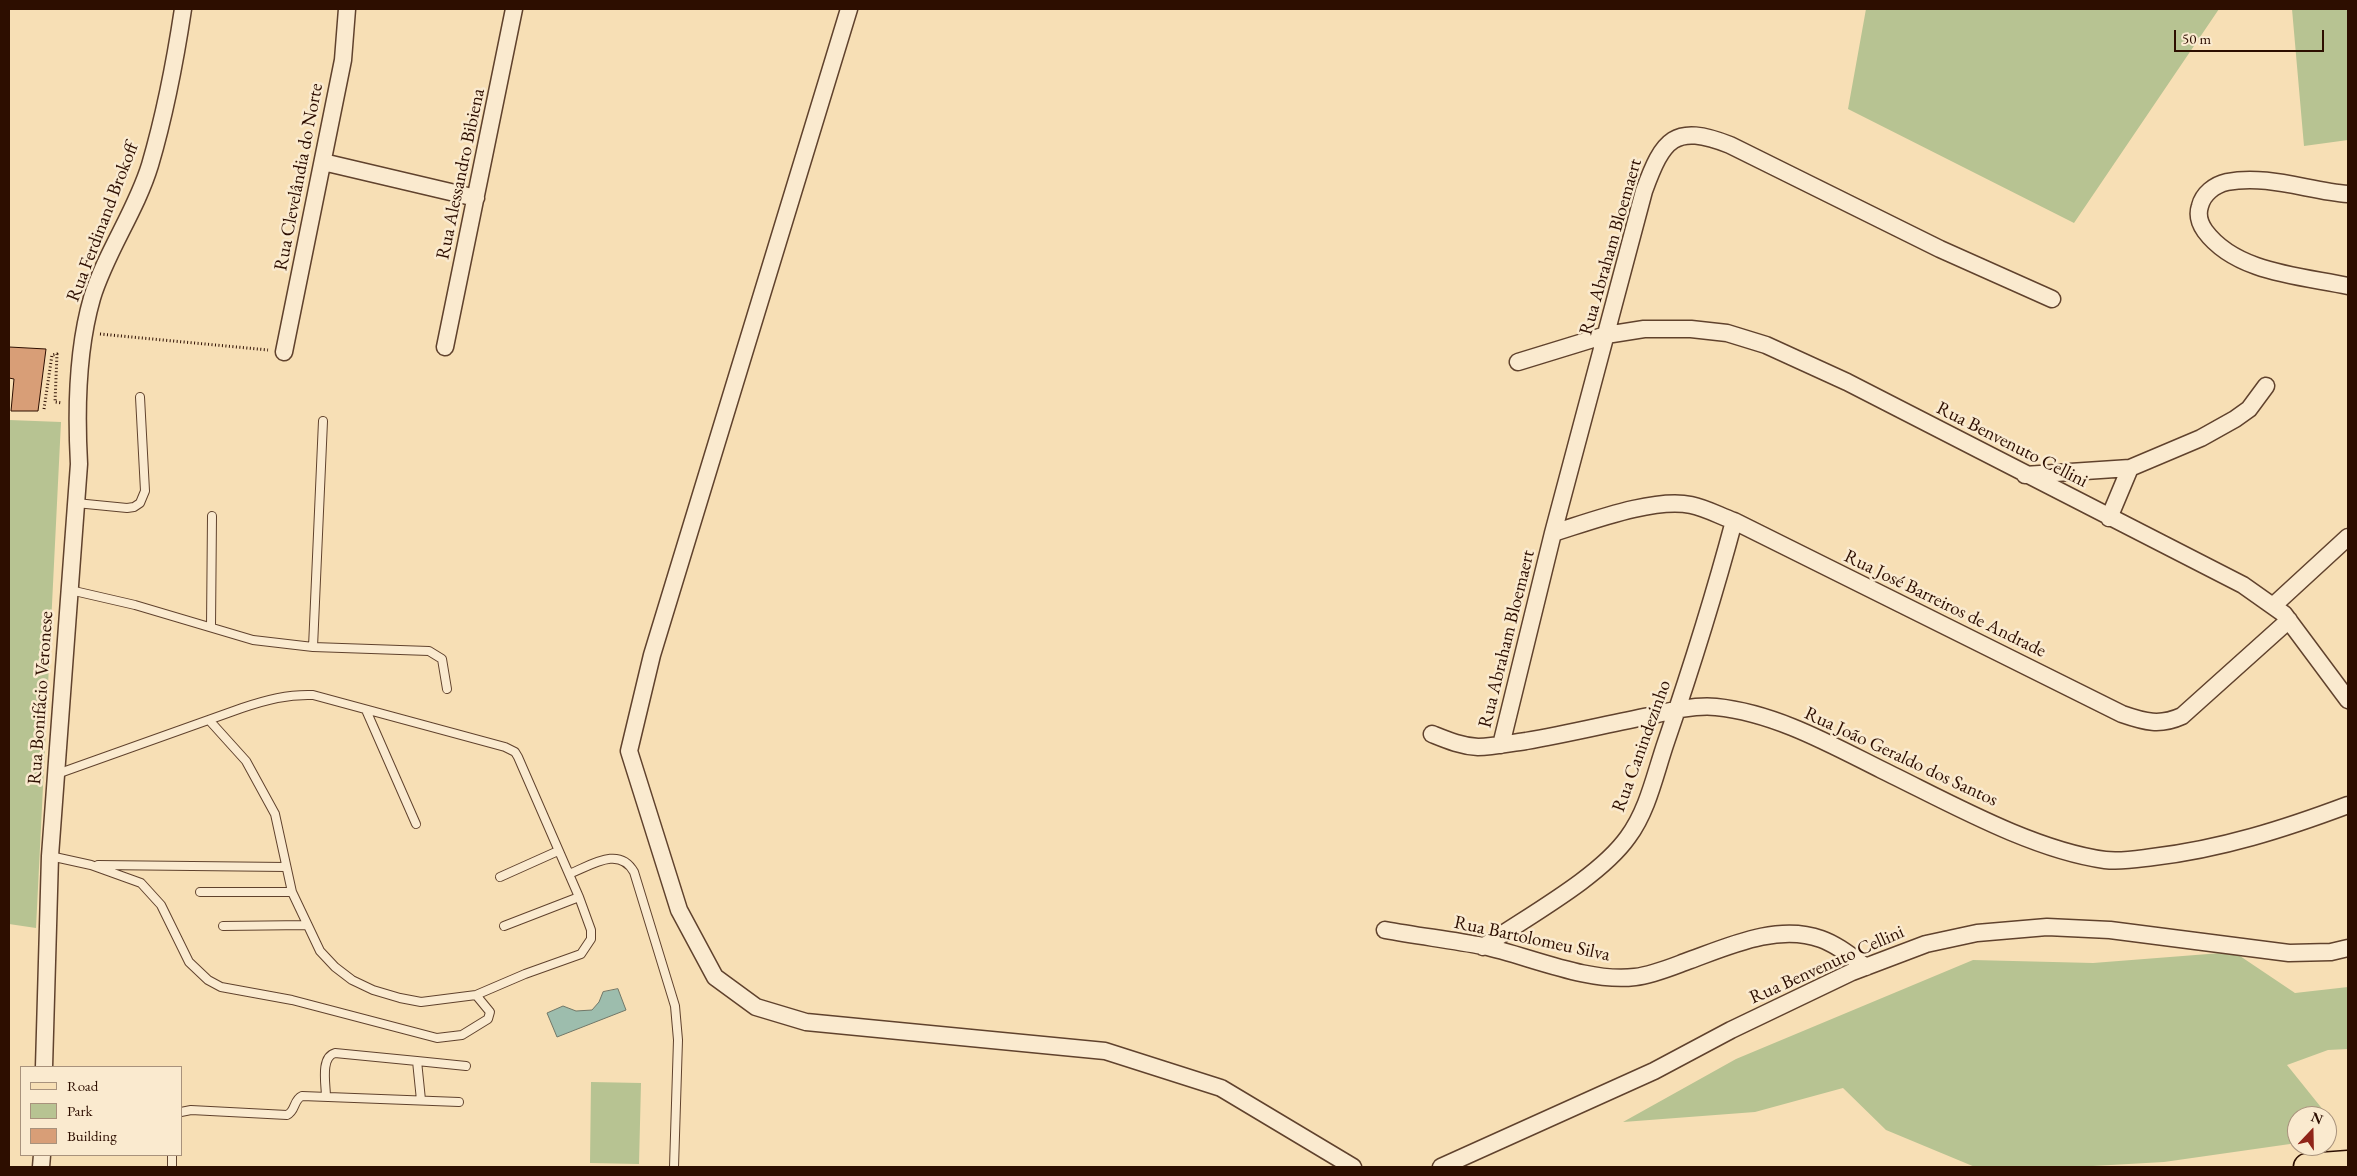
<!DOCTYPE html>
<meta charset="utf-8">
<style>
body{margin:0}
#map{position:relative;width:2357px;height:1176px;overflow:hidden;background:#f7dfb5;font-family:"EB Garamond",serif}
canvas{display:block}
.frame{position:absolute;inset:0;border:10px solid #2d0e00;pointer-events:none}
.legend{position:absolute;left:20px;top:1066px;width:162px;height:90px;box-sizing:border-box;background:#faeacf;border:1px solid #a8927c;margin:0;padding:6px 9px;list-style:none;font-size:15px;color:#2d0e00}
.legend li{display:flex;align-items:center;gap:10px;height:25px}
.legend b{width:25px;border:1px solid #a8927c}
.north{position:absolute;left:2287px;top:1106px;width:50px;height:50px;box-sizing:border-box;background:#faeacf;border:1px solid #a8927c;border-radius:50%;rotate:21deg;font-size:14px;font-weight:700;line-height:20px;text-align:center;color:#2d0e00}
.north::after{content:'';display:block;margin:auto;width:18px;height:22px;background:#8f2418;clip-path:polygon(50% 0,100% 100%,50% 72%,0 100%)}
.scale{position:absolute;left:2174px;top:30px;width:150px;height:22px;box-sizing:border-box;border:2px solid #2d0e00;border-top:0;padding-left:6px;font-size:15px;line-height:18px;white-space:nowrap;color:#2d0e00;-webkit-text-stroke:4px #faeacf;paint-order:stroke}
</style>
<div id="map">
<canvas width="2357" height="1176"></canvas>
<div class="frame"></div>
<ul class="legend">
<li><b style="height:6px;background:#f7dfb5"></b>Road</li>
<li><b style="height:14px;background:#b7c392"></b>Park</li>
<li><b style="height:14px;background:#d89e77"></b>Building</li>
</ul>
<div class="north">N</div>
<div class="scale">50 m</div>
</div>
<script>
const g = document.querySelector('canvas').getContext('2d');
g.lineJoin = 'round';
function paint(path, color) {
  g.fillStyle = color;
  g.fill(path, 'evenodd');
}
function stroke(path, color, width, dash) {
  g.strokeStyle = color;
  g.lineWidth = width;
  g.lineCap = dash ? 'butt' : 'round';
  g.setLineDash(dash || []);
  g.stroke(path);
}
function drawText(font, color, halo, rows, align = 'center') {
  g.font = font + ' "EB Garamond",serif';
  g.lineWidth = 5;
  g.setLineDash([]);
  g.textBaseline = 'middle';
  g.strokeStyle = halo;
  g.fillStyle = color;
  for (const [text, x, y, turn = 0] of rows) {
    g.save();
    g.translate(x, y);
    g.rotate((+turn || 0) * Math.PI / 180);
    g.textAlign = isNaN(turn) ? turn : align;
    if (halo) g.strokeText(text, 0, 0);
    g.fillText(text, 0, 0);
    g.restore();
  }
}
paint(new Path2D(`
 M 1866,9 L 2219,9 L 2074,223 L 1848,109 Z
 M 2292,9 L 2348,9 L 2348,140 L 2304,146 Z
 M 9,420 L 61,422 L 36,928 L 9,924 Z
 M 2234,952 L 2295,993 L 2348,987 L 2348,1049 L 2328,1050 L 2287,1065 L 2324,1111 L 2325,1116 L 2297,1116 L 2297,1143 L 2164,1162 L 2075,1167 L 1975,1167 L 1886,1130 L 1843,1088 L 1755,1112 L 1623,1122 L 1736,1059 L 1973,960 L 2093,963 Z
 M 591,1082 L 641,1083 L 639,1164 L 590,1163 Z`), '#b7c392');
const water = new Path2D(`
 M 618,989 L 626,1010 L 557,1037 L 547,1013 L 563,1006 L 576,1011 L 592,1010 L 599,1002 L 603,992 Z`);
paint(water, '#9dbdad');
stroke(water, '#707768', 1);
const building = new Path2D(`
 M 9,347 L 46,349 L 38,411 L 11,411 L 14,379 L 9,378 Z`);
paint(building, '#d89e77');
stroke(building, '#2d0e00', 1);
const service = new Path2D(`
 M 76,503 L 127,508 L 134,507 L 140,503 L 145,491 L 140,397
 M 70,590 L 135,605 L 253,640 L 313,647 L 429,651 L 442,659 L 447,689
 M 211,626 L 212,516
 M 313,647 L 323,421
 M 366,710 L 416,824
 M 209,720 L 246,761 L 275,814 L 292,892 L 320,951 L 335,967 L 352,980 L 373,990 L 400,998 L 421,1002 L 476,995
 M 50,856 L 91,865 L 141,883 L 161,905 L 189,962 L 208,980 L 221,987 L 292,1000 L 437,1038 L 462,1035 L 488,1019 L 490,1012 L 476,995 L 525,974 L 581,954 L 591,939 L 591,930 L 579,897 L 518,757 L 515,752 L 505,747 L 313,695 C 288,694 266,700 242,708 L 57,774
 M 98,865 L 286,867
 M 569,874 C 590,866 619,845 634,872 L 675,1006 L 678,1040 L 674,1167
 M 500,877 L 558,851
 M 200,892 L 292,892
 M 223,926 L 307,925
 M 504,926 L 579,897
 M 417,1061 L 466,1066
 M 326,1097 C 326,1085 320,1057 335,1053 L 417,1061 L 421,1100
 M 181,1112 L 191,1110 L 287,1115 C 296,1111 293,1100 302,1096 L 459,1102
 M 172,1167 L 172,1155`);
const minor = new Path2D(`
 M 849,9 L 652,655 L 629,751 L 679,910 L 715,977 L 756,1007 L 806,1022 L 1105,1051 L 1221,1088 L 1353,1167
 M 323,162 L 476,198
 M 2348,194 C 2309,191 2267,174 2227,182 C 2214,185 2203,194 2200,206 C 2197,215 2200,224 2205,231 C 2236,273 2301,276 2348,286
 M 445,347 L 514,9
 M 284,352 L 343,60 L 347,9
 M 1518,362 L 1606,335 L 1644,329 L 1691,329 L 1727,333 L 1766,345 L 1847,382 L 2243,585 L 2284,614 L 2348,700
 M 2025,475 L 2130,468 L 2201,438 L 2235,419 L 2249,409 L 2266,386
 M 2109,518 L 2130,468
 M 1553,533 C 1589,522 1654,497 1691,505 C 1706,508 1720,516 1734,521 L 2122,714 C 2145,722 2160,726 2182,716 L 2289,620
 M 2274,605 L 2348,537
 M 1432,734 C 1447,740 1461,746 1478,747 C 1494,747 1510,743 1526,741 C 1567,734 1608,724 1649,716 C 1670,711 1694,705 1716,707 C 1775,713 1830,744 1882,770 C 1948,802 2032,850 2105,860 C 2122,862 2137,859 2153,857 C 2221,849 2284,829 2348,805
 M 1501,745 L 1553,533 L 1644,191 C 1663,139 1674,123 1730,145 L 1940,249 L 2052,299
 M 1385,930 C 1418,936 1451,940 1483,946 C 1529,956 1588,983 1635,977 C 1652,975 1669,968 1685,962 C 1727,947 1777,923 1821,939 C 1838,945 1852,957 1866,967
 M 1483,947 C 1526,917 1599,878 1628,837 C 1648,810 1655,774 1666,742 C 1691,669 1714,596 1734,521
 M 44,1067 L 50,856 L 79,464 C 76,410 77,350 92,298 C 106,252 136,211 150,165 C 165,114 175,62 183,9
 M 41,1167 L 42,1155
 M 1441,1167 L 1654,1071 L 1731,1030 L 1852,972 L 1926,944 L 1977,933 L 2047,927 L 2110,930 L 2289,953 L 2331,952 L 2348,948`);
const primary = new Path2D(`
 M 2307,1167 L 2348,1164`);
stroke(service, '#60422d', 10);
stroke(minor, '#60422d', 19);
stroke(primary, '#2d0e00', 29);
stroke(new Path2D(`
 M 100,334 L 268,350
 M 44,409 L 52,355 L 57,354 L 55,402 L 62,403`), '#2d0e00', 3, [1, 2.5]);
stroke(service, '#faeacf', 8);
stroke(minor, '#faeacf', 16);
stroke(primary, '#f7dfb5', 26);
drawText('19px', '#2d0e00', '#faeacf', [
 ["Rua Alessandro Bibiena",461,174,-78],
 ["Rua Clevelândia do Norte",299,177,-79],
 ["Rua Ferdinand Brokoff",103,222,-69],
 ["Rua Abraham Bloemaert",1611,247,-74],
 ["Rua Benvenuto Cellini",2012,445,27],
 ["Rua José Barreiros de Andrade",1945,604,26],
 ["Rua Abraham Bloemaert",1507,639,-76],
 ["Rua Bonifácio Veronese",41,698,-86],
 ["Rua Canindezinho",1642,746,-70],
 ["Rua João Geraldo dos Santos",1901,757,25],
 ["Rua Bartolomeu Silva",1532,939,12],
 ["Rua Benvenuto Cellini",1827,965,-24]
]);
</script>
